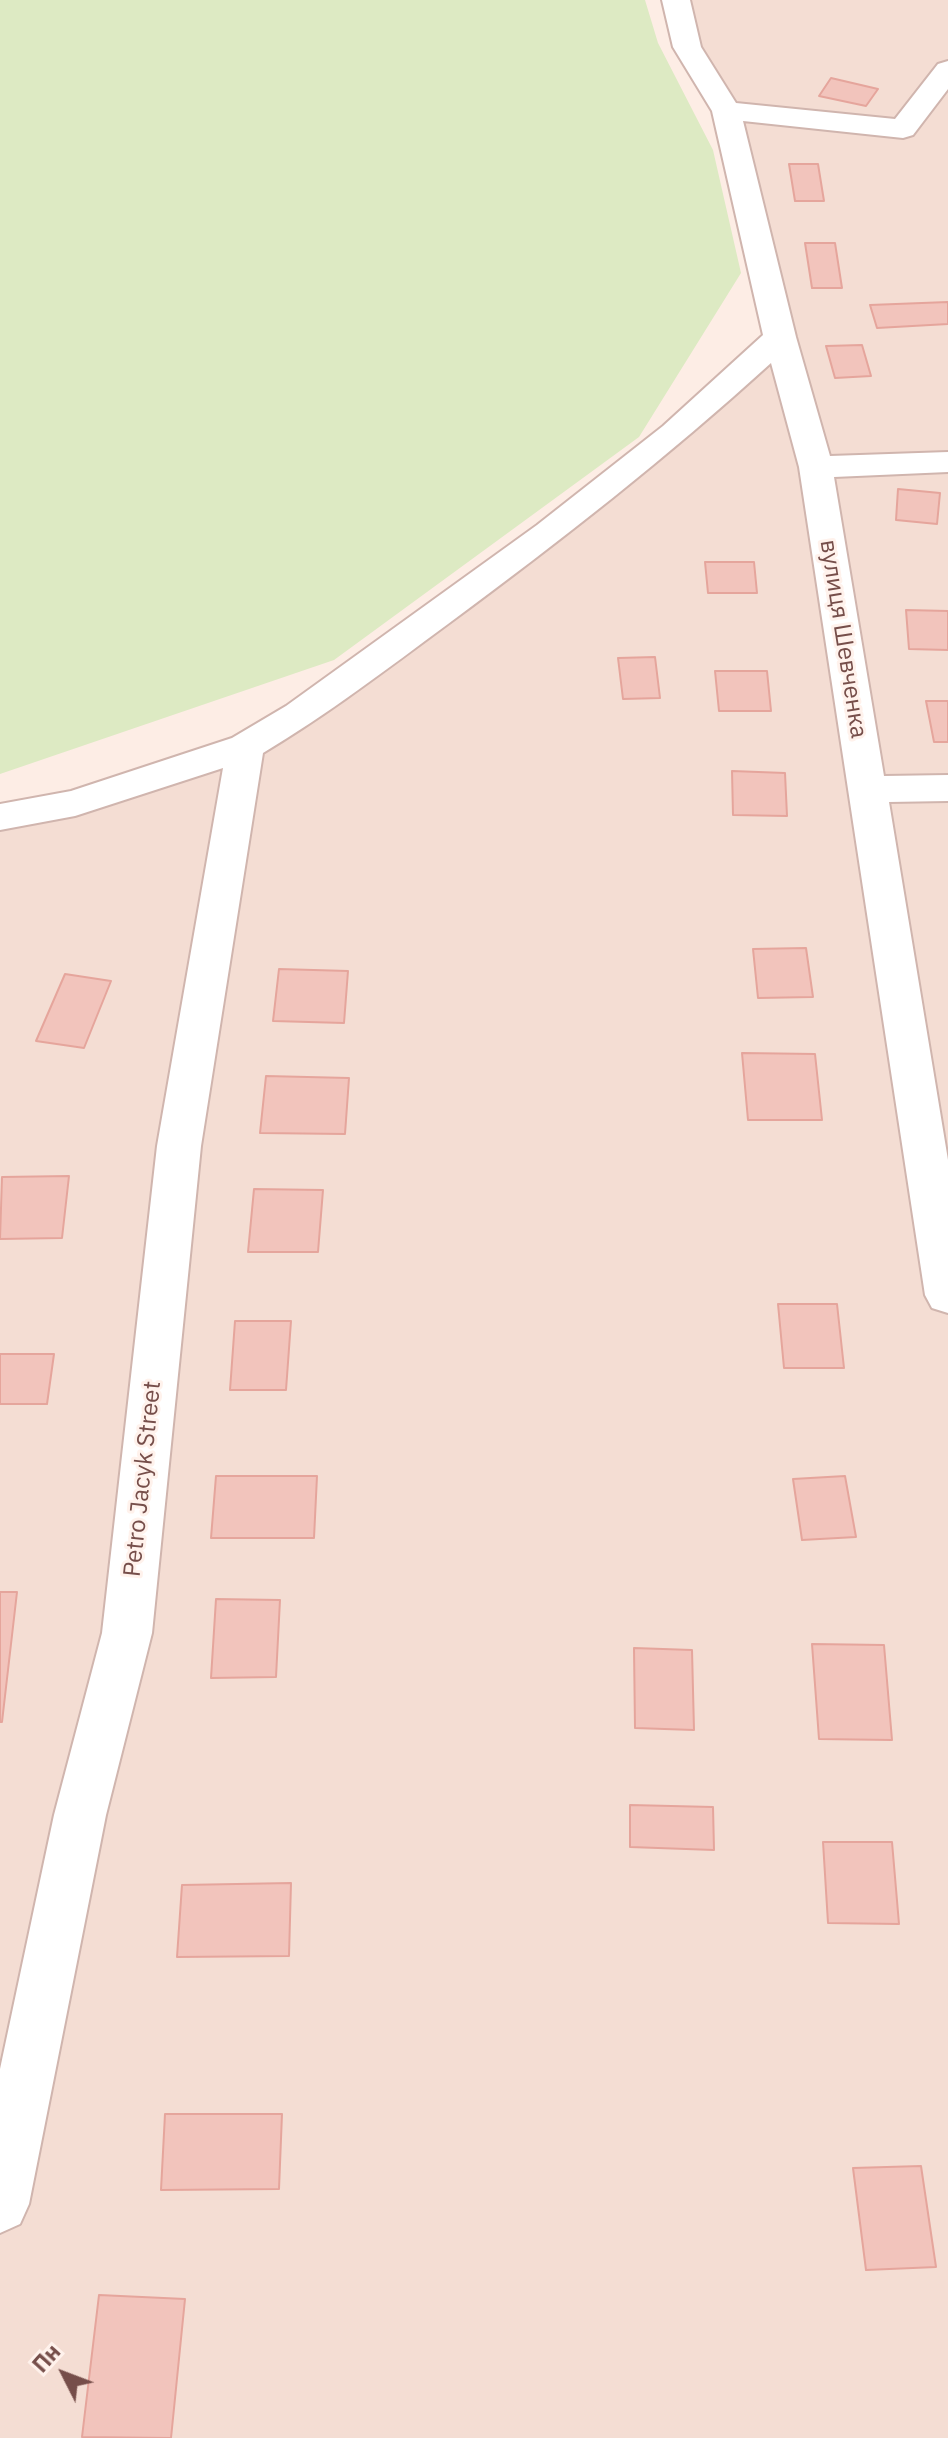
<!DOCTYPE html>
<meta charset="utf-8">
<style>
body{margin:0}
#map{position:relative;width:948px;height:2438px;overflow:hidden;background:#fdede5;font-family:"IBM Plex Sans",sans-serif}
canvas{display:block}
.north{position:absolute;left:24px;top:2334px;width:80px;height:80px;-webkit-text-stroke:6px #fff2ec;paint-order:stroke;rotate:312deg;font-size:22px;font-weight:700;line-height:32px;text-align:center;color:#764e4a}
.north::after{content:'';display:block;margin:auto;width:28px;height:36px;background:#764e4a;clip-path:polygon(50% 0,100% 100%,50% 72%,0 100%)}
</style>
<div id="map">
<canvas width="948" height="2438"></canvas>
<div class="north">Пн</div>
</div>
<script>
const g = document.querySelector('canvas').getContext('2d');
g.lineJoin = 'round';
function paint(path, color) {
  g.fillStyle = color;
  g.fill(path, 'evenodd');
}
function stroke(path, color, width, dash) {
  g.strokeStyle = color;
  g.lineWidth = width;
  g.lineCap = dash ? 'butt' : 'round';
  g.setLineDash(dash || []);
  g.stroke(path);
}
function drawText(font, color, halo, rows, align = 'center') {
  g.font = font + ' "IBM Plex Sans",sans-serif';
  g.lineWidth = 6;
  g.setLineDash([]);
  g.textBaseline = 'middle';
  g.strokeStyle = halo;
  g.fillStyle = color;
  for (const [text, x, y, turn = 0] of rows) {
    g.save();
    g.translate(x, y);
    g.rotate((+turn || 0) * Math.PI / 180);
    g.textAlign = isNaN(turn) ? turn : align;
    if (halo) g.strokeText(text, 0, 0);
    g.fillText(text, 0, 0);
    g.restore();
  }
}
paint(new Path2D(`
 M 676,0 L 948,0 L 948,2438 L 0,2438 L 0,817 L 299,715 L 780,337 L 726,111 Z`), '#f4ddd3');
paint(new Path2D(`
 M 0,0 L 645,0 L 658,43 L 713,150 L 741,273 L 639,437 L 334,660 L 0,774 Z`), '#ddeac3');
const building = new Path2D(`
 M 831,78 L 878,89 L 866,106 L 819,96 Z
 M 789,164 L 818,164 L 824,201 L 795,201 Z
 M 805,243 L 835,243 L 842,288 L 812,288 Z
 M 948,302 L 948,324 L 877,328 L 870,305 Z
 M 862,345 L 871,376 L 835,378 L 826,346 Z
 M 898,489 L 940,493 L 937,524 L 896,520 Z
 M 705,562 L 754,562 L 757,593 L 708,593 Z
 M 906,610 L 948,611 L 948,650 L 909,649 Z
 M 655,657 L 660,698 L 623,699 L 618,658 Z
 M 715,671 L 767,671 L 771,711 L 719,711 Z
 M 926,701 L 948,701 L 948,742 L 934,742 Z
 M 732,771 L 785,773 L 787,816 L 733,815 Z
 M 806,948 L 813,997 L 758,998 L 753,949 Z
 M 279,969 L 348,971 L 344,1023 L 273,1021 Z
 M 65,974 L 111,981 L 84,1048 L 36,1041 Z
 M 742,1053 L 815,1054 L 822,1120 L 748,1120 Z
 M 266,1076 L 349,1078 L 345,1134 L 260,1133 Z
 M 69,1176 L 62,1238 L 0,1239 L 2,1177 Z
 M 254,1189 L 323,1190 L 318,1252 L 248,1252 Z
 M 778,1304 L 837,1304 L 844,1368 L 784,1368 Z
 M 235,1321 L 291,1321 L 286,1390 L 230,1390 Z
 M 0,1354 L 54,1354 L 47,1404 L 0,1404 Z
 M 216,1476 L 317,1476 L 314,1538 L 211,1538 Z
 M 845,1476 L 856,1537 L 802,1540 L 793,1479 Z
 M 0,1592 L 17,1592 L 2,1722 L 0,1722 Z
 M 216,1599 L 280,1600 L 276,1677 L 211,1678 Z
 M 812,1644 L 884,1645 L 892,1740 L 819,1739 Z
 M 634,1648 L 692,1650 L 694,1730 L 635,1728 Z
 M 630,1805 L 713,1807 L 714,1850 L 630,1847 Z
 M 823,1842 L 892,1842 L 899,1924 L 828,1923 Z
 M 291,1883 L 289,1956 L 177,1957 L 182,1885 Z
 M 165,2114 L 282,2114 L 279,2189 L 161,2190 Z
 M 921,2166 L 936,2267 L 866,2270 L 853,2168 Z
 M 99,2295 L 185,2299 L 171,2438 L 82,2437 Z`);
paint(building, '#f2c4bc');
stroke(building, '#e5a59c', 2);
const minor = new Path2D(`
 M 662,0 L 690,0 L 701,47 L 736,103 L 895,119 L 938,64 L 948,61 L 948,89 L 913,135 L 903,138 L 743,121 L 796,337 L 830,456 L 948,452 L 948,472 L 834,477 L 884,776 L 948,775 L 948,801 L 889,802 L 948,1160 L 948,1313 L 932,1308 L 925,1295 L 799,467 L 771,363 C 668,457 560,541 448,624 C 387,669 328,714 263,753 L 201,1146 L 152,1633 L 106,1815 L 29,2204 L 20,2224 L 0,2233 L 0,2069 L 54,1815 L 102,1633 L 157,1146 L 223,768 L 75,816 L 0,830 L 0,804 L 71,791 L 232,738 L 286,706 L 537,525 L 663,426 L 763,335 L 712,111 L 673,47 Z`);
stroke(minor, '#d0b5ae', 4);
paint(minor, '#fff');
drawText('24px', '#764e4a', '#fff2ec', [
 ["вулиця Шевченка",843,639,81],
 ["Petro Jacyk Street",143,1479,-84]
]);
</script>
